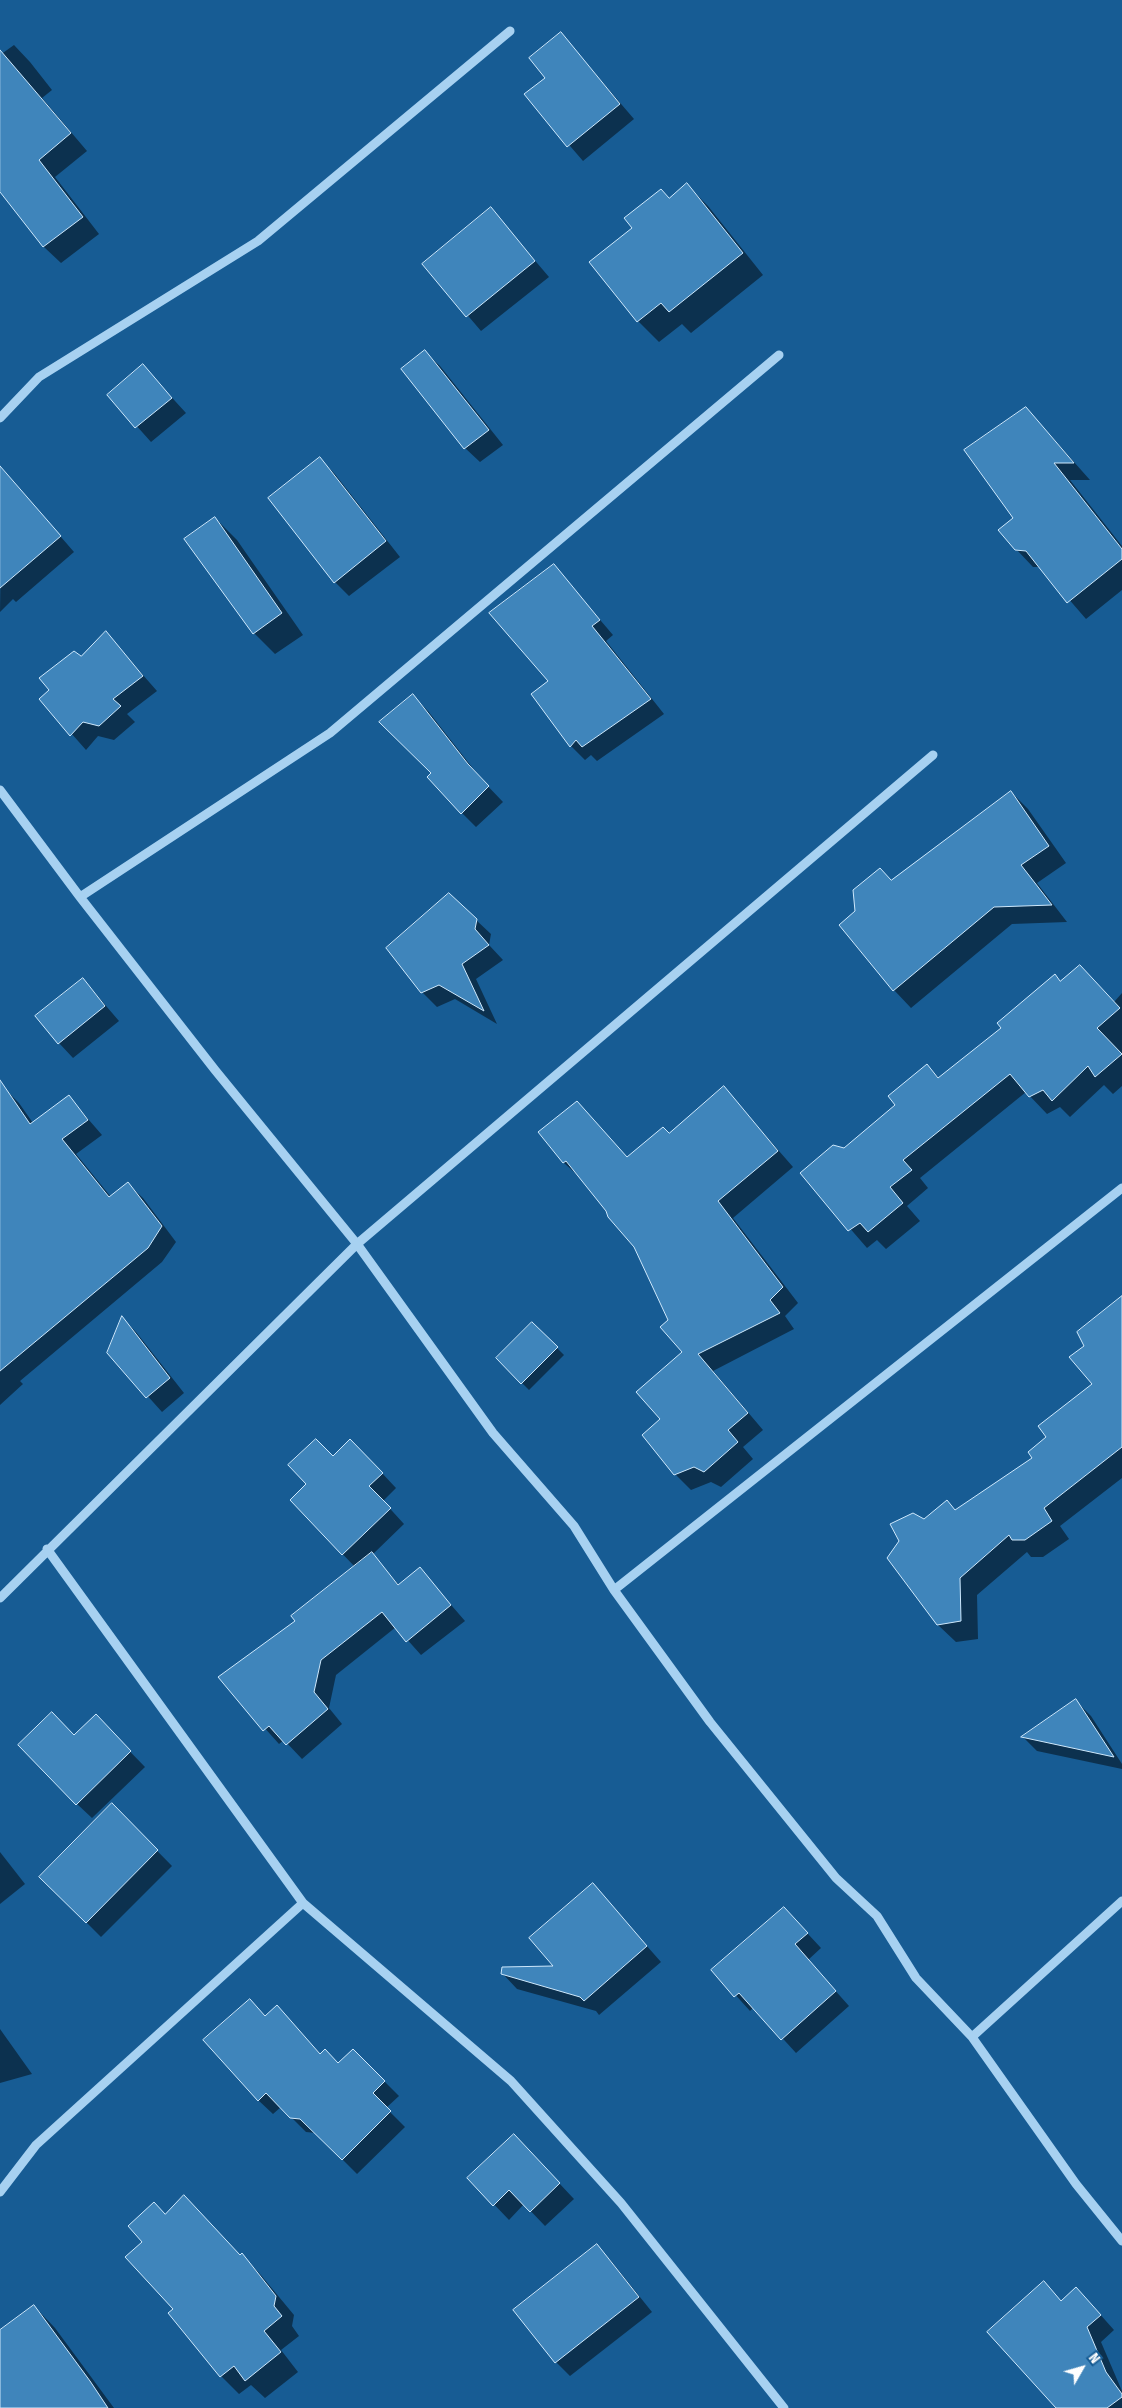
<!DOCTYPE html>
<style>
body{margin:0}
#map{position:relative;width:1122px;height:2408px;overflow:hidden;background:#175c94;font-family:"Fira Sans Condensed",sans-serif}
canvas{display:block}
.north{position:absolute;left:1057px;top:2343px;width:50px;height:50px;-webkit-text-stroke:4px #175c94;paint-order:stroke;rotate:52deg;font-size:14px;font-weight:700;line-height:20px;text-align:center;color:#fff}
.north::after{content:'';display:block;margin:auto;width:18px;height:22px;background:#fff;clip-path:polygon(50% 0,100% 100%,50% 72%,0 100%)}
</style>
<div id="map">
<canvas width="1122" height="2408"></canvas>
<div class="north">N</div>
</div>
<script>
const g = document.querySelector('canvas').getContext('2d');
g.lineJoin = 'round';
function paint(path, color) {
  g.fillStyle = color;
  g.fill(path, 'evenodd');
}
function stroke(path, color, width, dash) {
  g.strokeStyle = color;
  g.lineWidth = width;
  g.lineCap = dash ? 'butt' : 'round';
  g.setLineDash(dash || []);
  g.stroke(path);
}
paint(new Path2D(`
 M 561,34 L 634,119 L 583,161 L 526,95 L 546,78 Z
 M 14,45 L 30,62 L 52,90 L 42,98 L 87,151 L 55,177 L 99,234 L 61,263 L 44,247 L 0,190 L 0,55 Z
 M 687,185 L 708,206 L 763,275 L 691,333 L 682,324 L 659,342 L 638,321 L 670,199 Z
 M 491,209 L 549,277 L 481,331 L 424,264 Z
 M 425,352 L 440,366 L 503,445 L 480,462 L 465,448 Z
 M 143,366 L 186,413 L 151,442 L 109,395 Z
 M 1026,408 L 1090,480 L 1070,480 L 1122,546 L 1122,590 L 1086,619 L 1041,567 L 1033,567 L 1016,549 L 1015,519 Z
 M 320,459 L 334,473 L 400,557 L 349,596 L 335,582 Z
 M 2,469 L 74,552 L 16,602 L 13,599 L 0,612 Z
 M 215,518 L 237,540 L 303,635 L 275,654 L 254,633 Z
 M 554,566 L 613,635 L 606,641 L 664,714 L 597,761 L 591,755 L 585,760 L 571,746 L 550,681 Z
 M 106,633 L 157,691 L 127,714 L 135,722 L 114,740 L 98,736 L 86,750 L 41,699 Z
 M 413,696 L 428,711 L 482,780 L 503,802 L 476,827 L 462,813 L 433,773 Z
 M 1011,792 L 1028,809 L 1066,863 L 1037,883 L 1067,922 L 1012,924 L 911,1008 L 894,990 L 891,881 Z
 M 476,920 L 491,934 L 489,945 L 503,960 L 476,979 L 497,1024 L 455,999 L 437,1007 L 422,992 Z
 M 83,979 L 119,1021 L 73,1058 L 59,1043 Z
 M 1061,982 L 1114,1002 L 1122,993 L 1122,1086 L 1113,1094 L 1104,1085 L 1070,1117 L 1060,1107 L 1047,1114 L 1026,1092 L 920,1178 L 928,1188 L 907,1206 L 920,1221 L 886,1249 L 877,1240 L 867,1248 L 802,1173 L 844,1149 L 896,1105 L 927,1066 L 939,1078 Z
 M 4,1088 L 19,1103 L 33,1123 L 69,1097 L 102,1135 L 76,1154 L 111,1197 L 128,1184 L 143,1198 L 176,1242 L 162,1262 L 20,1381 L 23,1384 L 0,1405 L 0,1091 Z
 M 724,1088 L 793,1167 L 733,1218 L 798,1303 L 785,1316 L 794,1329 L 713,1371 L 763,1430 L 743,1447 L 753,1459 L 721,1487 L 711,1482 L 691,1490 L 675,1474 L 662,1419 L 684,1352 L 635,1246 L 581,1178 L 564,1163 L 539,1132 L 627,1158 L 669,1135 Z
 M 1122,1311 L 1122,1478 L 1060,1526 L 1069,1539 L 1043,1557 L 1031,1557 L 1027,1552 L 977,1595 L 978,1639 L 956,1642 L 938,1625 L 924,1521 L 956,1511 L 1034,1458 L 1093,1384 L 1085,1346 Z
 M 122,1318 L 136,1332 L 184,1393 L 162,1412 L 109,1353 Z
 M 532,1323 L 564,1355 L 529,1390 L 497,1358 Z
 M 365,1455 L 396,1488 L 383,1501 L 404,1524 L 372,1555 L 399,1585 L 420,1569 L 465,1621 L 421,1655 L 396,1627 L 336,1675 L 329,1708 L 342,1724 L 302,1759 L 284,1740 L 279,1744 L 219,1677 L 297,1621 L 355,1567 L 291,1500 L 333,1458 Z
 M 1076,1701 L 1091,1716 L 1122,1764 L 1122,1769 L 1037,1751 L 1023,1737 Z
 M 110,1731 L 145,1767 L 92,1818 L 77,1804 L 74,1737 Z
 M 112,1805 L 172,1866 L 101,1937 L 41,1877 Z
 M 0,1852 L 25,1884 L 0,1904 Z
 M 593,1885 L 661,1962 L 599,2015 L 596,2011 L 517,1989 L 503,1974 L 556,1967 Z
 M 784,1908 L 821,1948 L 808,1960 L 849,2006 L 796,2053 L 754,2007 L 750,2011 L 713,1970 Z
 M 250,2000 L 266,2017 L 291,2022 L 321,2055 L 338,2064 L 353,2050 L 399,2096 L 386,2108 L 405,2127 L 357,2174 L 316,2133 L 306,2132 L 281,2107 L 273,2114 L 258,2100 Z
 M 0,2029 L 32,2074 L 0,2083 Z
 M 528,2150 L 574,2199 L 545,2226 L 524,2204 L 509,2220 L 469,2178 Z
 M 165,2215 L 242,2255 L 260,2274 L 294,2315 L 292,2326 L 299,2336 L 281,2350 L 298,2372 L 265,2398 L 251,2385 L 239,2394 L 221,2376 L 175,2309 L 144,2242 Z
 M 596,2246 L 611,2261 L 652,2312 L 570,2376 L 556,2362 Z
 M 1062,2302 L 1090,2303 L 1114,2330 L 1101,2342 L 1122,2391 L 1122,2408 L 1055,2408 Z
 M 34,2306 L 55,2328 L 114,2408 L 0,2408 L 0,2331 Z`), '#0007');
const building = new Path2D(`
 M 561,32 L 620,104 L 567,147 L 524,94 L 545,78 L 529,58 Z
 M 0,50 L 71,133 L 39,160 L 83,217 L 43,247 L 0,192 Z
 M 687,183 L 743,253 L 669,312 L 661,303 L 637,322 L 589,262 L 632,228 L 624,218 L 661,189 L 669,198 Z
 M 491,207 L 535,261 L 466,317 L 422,264 Z
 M 425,350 L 489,430 L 464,449 L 401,369 Z
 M 143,364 L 172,398 L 135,428 L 107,395 Z
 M 1026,407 L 1074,463 L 1054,463 L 1122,549 L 1122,559 L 1067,603 L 1026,551 L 1015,550 L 998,530 L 1013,518 L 964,450 Z
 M 320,457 L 386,541 L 334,583 L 268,498 Z
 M 0,466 L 61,536 L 0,588 Z
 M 215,517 L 282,613 L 253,634 L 184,539 Z
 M 554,564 L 600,620 L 592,626 L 651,699 L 582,747 L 576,740 L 570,747 L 531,694 L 548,681 L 489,613 Z
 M 106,631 L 143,676 L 113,699 L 121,706 L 99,726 L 83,722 L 70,736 L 39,699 L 49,690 L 39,678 L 74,651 L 81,656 Z
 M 413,694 L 468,764 L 489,786 L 461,814 L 427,777 L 431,773 L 379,722 Z
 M 1011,791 L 1049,846 L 1021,865 L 1052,905 L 994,907 L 893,991 L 839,925 L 855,911 L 853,890 L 880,868 L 891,880 Z
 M 449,893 L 477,919 L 475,929 L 489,945 L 462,964 L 484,1011 L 439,985 L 421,993 L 386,948 Z
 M 1080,965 L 1120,1008 L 1097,1028 L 1122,1054 L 1095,1077 L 1088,1066 L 1052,1101 L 1043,1090 L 1029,1097 L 1010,1074 L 903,1160 L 912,1170 L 890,1187 L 903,1203 L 868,1232 L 860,1223 L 848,1231 L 800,1173 L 833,1145 L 844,1148 L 895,1105 L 888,1096 L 927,1064 L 938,1078 L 1001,1028 L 997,1023 L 1055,974 L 1060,981 Z
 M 83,978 L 105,1006 L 58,1044 L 35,1016 Z
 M 0,1080 L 30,1124 L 69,1095 L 88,1120 L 62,1139 L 109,1197 L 128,1182 L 162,1226 L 148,1248 L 0,1371 Z
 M 724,1086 L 778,1151 L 718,1201 L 783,1287 L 770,1300 L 780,1313 L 698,1354 L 748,1413 L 728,1430 L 738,1442 L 704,1472 L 694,1467 L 674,1475 L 642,1435 L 660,1419 L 636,1392 L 682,1352 L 660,1327 L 668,1320 L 634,1247 L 608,1217 L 606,1211 L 566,1161 L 563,1163 L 538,1132 L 577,1101 L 627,1157 L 663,1127 L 669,1133 Z
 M 1122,1296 L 1122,1447 L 1044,1508 L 1052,1521 L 1025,1540 L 1012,1540 L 1009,1535 L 960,1578 L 961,1621 L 937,1625 L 887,1558 L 899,1541 L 890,1524 L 913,1513 L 924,1519 L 947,1500 L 955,1510 L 1032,1458 L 1028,1452 L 1046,1437 L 1038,1426 L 1092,1384 L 1069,1357 L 1084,1346 L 1077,1332 Z
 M 122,1316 L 170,1378 L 146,1398 L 107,1353 Z
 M 532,1322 L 558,1347 L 521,1384 L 496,1358 Z
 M 316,1439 L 333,1456 L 350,1439 L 383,1473 L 369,1486 L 391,1508 L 342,1555 L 290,1500 L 306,1484 L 288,1465 Z
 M 372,1552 L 398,1585 L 420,1567 L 451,1605 L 406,1642 L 382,1612 L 321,1660 L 314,1692 L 328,1709 L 286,1745 L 269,1726 L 263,1731 L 218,1677 L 295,1621 L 291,1616 Z
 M 1076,1699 L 1114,1757 L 1021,1737 Z
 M 52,1712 L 74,1735 L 96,1714 L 131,1751 L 76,1805 L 18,1745 Z
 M 112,1803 L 158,1850 L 86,1923 L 39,1877 Z
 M 593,1883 L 647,1946 L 584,2001 L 580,1997 L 501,1974 L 502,1967 L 553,1966 L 529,1938 Z
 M 784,1907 L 808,1933 L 795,1944 L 836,1991 L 781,2040 L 739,1993 L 734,1997 L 711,1970 Z
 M 250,1999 L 265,2016 L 277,2005 L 320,2054 L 325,2049 L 338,2063 L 353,2049 L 385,2081 L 373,2093 L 391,2111 L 342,2160 L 300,2119 L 290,2118 L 266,2093 L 258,2101 L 203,2040 Z
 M 514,2134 L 560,2183 L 530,2212 L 509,2190 L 493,2206 L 467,2178 Z
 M 184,2195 L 240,2255 L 242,2253 L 276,2296 L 274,2306 L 282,2316 L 264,2331 L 281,2352 L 245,2381 L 234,2366 L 220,2377 L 168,2313 L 173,2309 L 125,2257 L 142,2242 L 128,2226 L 154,2202 L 165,2214 Z
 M 597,2244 L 639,2297 L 555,2363 L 513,2310 Z
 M 1044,2281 L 1061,2301 L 1076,2287 L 1101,2315 L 1087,2327 L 1106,2372 L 1122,2394 L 1122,2397 L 1107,2408 L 1056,2408 L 987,2332 Z
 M 34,2305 L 90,2381 L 108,2408 L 0,2408 L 0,2330 Z`);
paint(building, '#3f85bb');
stroke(building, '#cee8fc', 1);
stroke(new Path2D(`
 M 0,418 L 39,377 L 258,241 L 510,31
 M 0,790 L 80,897 L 215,1070 L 357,1244 L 493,1433 L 574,1526 L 614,1590 L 710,1722 L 836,1878 L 877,1916 L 916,1978 L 972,2037 L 1076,2184 L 1122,2241
 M 80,897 L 330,733 L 779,355
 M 47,1549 L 303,1903 L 511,2081 L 621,2203 L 784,2408
 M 614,1590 L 1122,1188
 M 0,1598 L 357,1244 L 933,755
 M 972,2037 L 1122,1901
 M 0,2192 L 36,2145 L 303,1903`), '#a7d1f1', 9);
</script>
